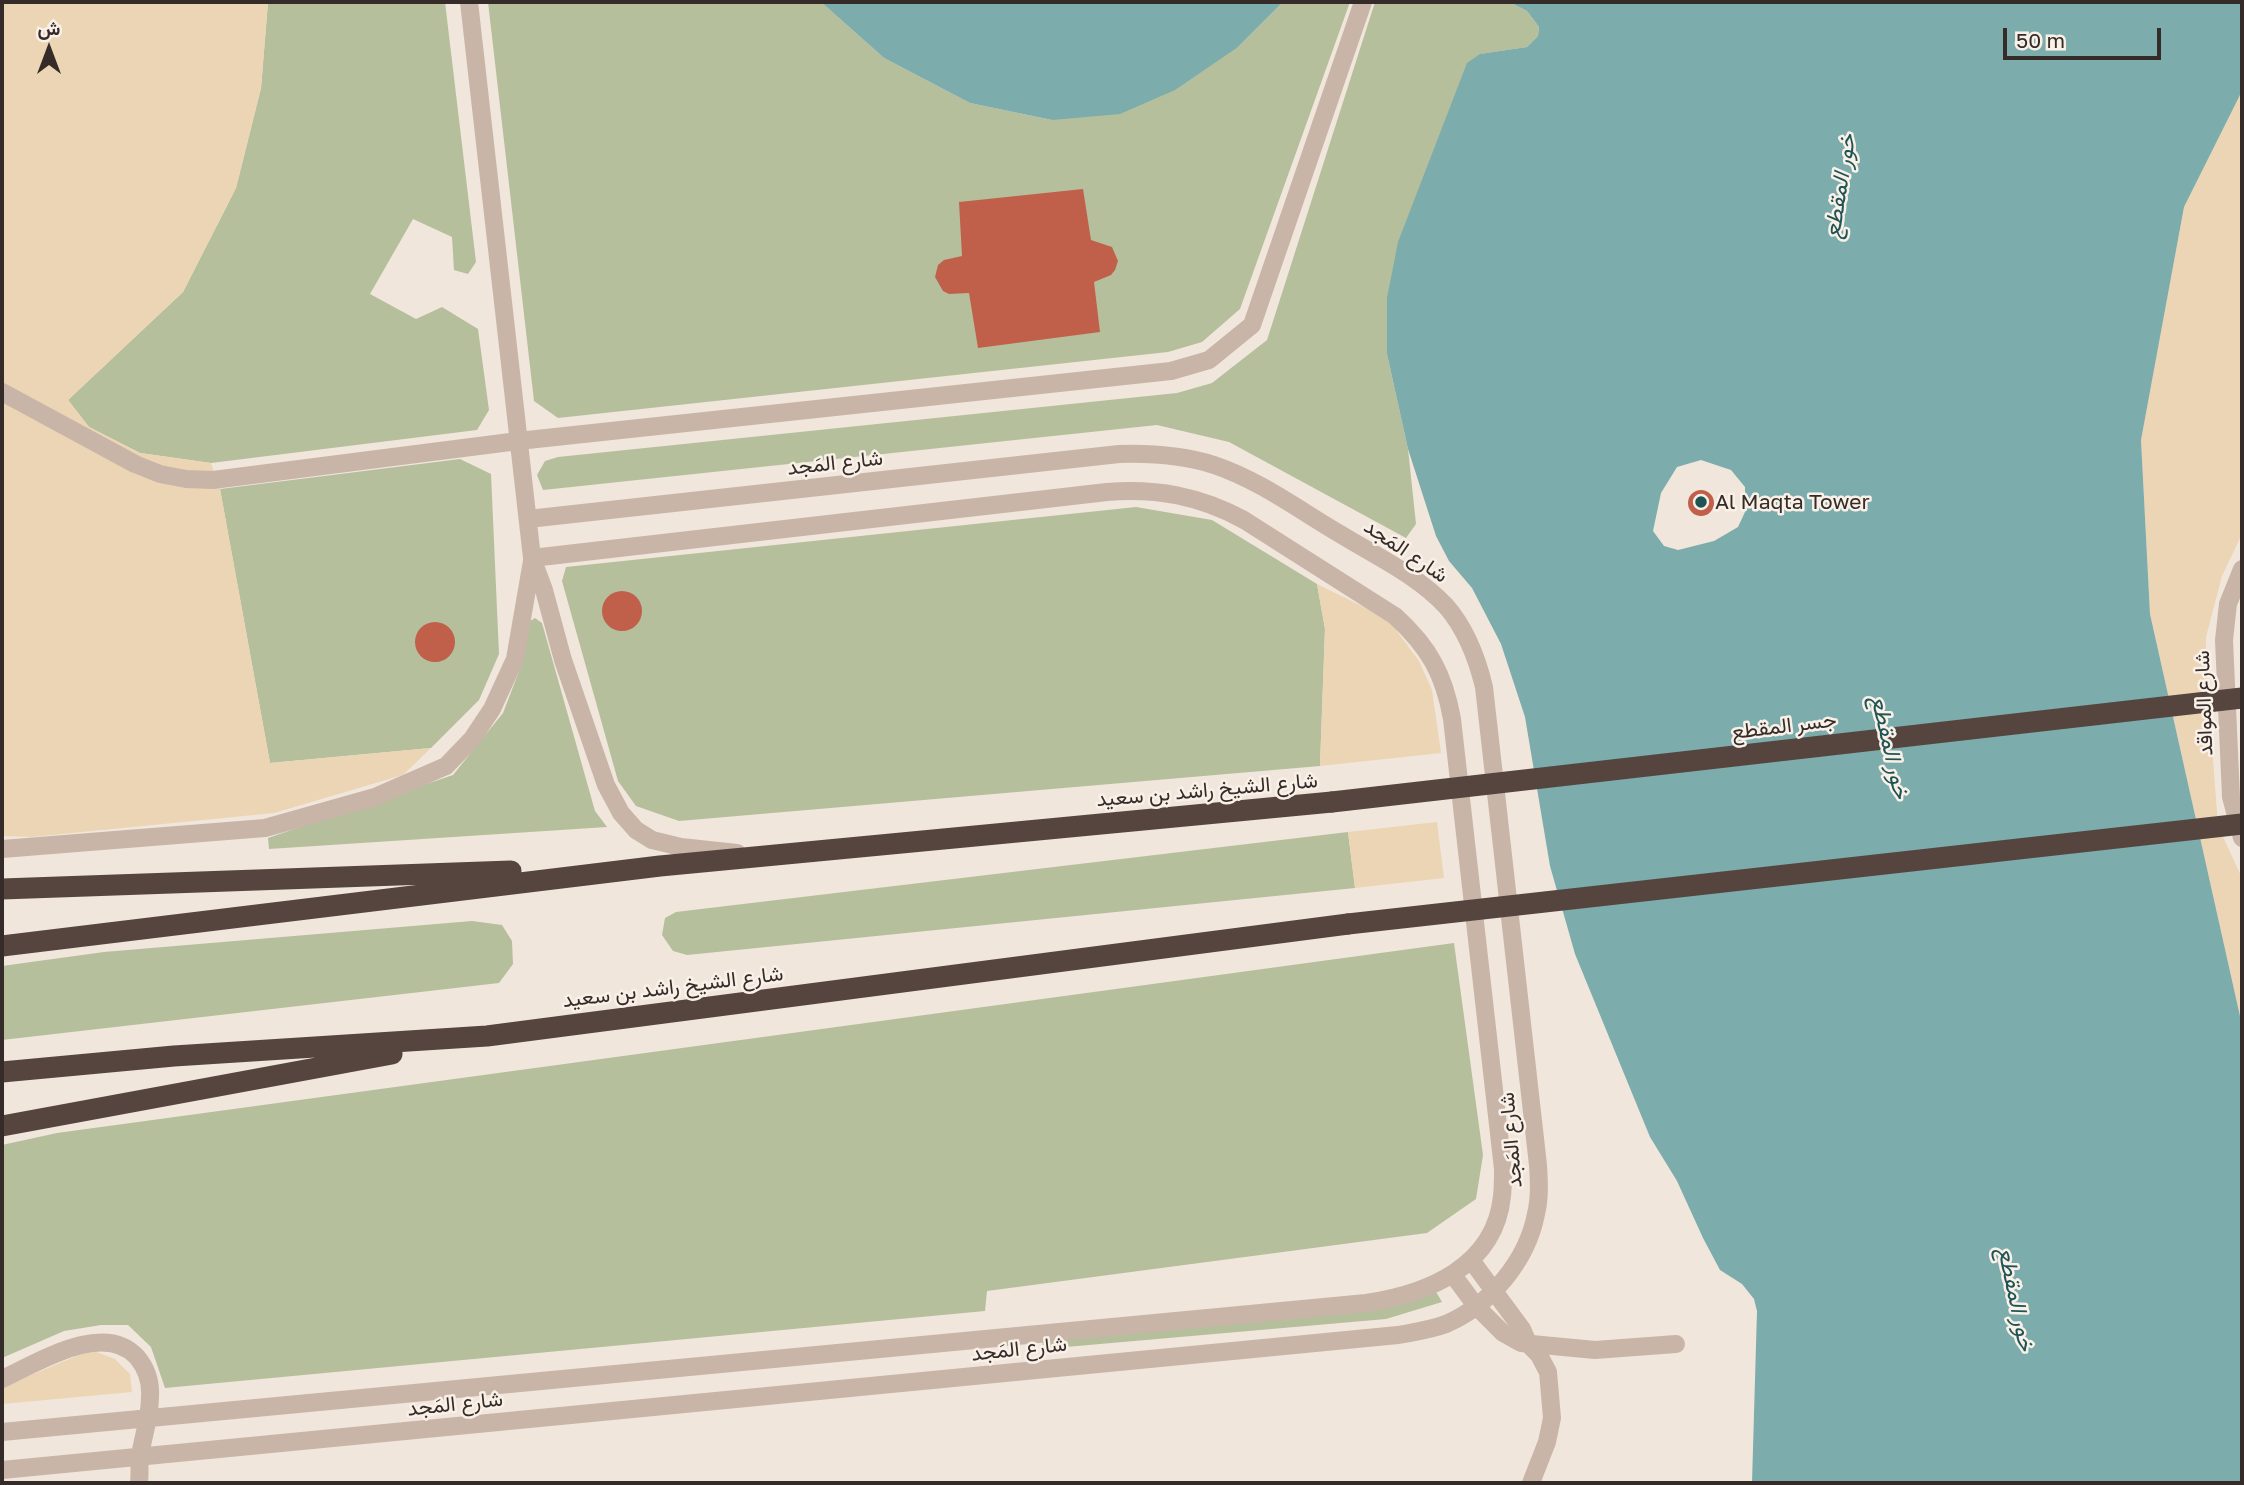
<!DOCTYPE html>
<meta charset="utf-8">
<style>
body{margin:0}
#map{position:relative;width:2244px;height:1485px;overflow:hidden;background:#f1e6dc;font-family:"Golos Text",Vazirmatn,sans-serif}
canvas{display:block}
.frame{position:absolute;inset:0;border:4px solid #352b28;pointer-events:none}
.north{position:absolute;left:14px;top:14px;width:70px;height:70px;-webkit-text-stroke:5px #f9f0e8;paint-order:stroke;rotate:0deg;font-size:19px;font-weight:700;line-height:28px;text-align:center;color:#352b28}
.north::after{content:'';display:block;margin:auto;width:24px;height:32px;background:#352b28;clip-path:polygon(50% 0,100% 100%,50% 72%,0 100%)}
.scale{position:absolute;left:2003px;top:28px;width:158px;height:32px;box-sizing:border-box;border:4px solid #352b28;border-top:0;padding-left:9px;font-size:21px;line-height:24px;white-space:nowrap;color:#352b28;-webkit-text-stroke:5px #f9f0e8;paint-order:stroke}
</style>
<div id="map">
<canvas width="2244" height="1485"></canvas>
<div class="frame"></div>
<div class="north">ش</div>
<div class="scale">50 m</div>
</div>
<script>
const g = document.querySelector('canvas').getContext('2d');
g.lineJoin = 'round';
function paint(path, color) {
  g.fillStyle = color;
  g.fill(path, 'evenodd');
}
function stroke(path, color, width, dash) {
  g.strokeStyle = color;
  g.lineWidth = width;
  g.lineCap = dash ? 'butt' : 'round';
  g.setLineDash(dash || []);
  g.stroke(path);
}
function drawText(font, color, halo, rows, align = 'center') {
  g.font = font + ' "Golos Text",Vazirmatn,sans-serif';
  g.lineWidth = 5;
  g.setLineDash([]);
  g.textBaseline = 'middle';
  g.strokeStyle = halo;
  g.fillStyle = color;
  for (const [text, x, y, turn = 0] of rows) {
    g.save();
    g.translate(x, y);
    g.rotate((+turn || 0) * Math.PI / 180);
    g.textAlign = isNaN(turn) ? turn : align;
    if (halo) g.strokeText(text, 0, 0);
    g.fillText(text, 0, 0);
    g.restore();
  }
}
paint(new Path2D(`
 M 268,2 L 445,2 L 476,262 L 468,274 L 454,270 L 452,237 L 413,219 L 370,294 L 416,319 L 442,307 L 478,329 L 489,410 L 477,430 L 211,463 L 140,453 L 89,427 L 68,400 L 183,292 L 236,188 L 261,88 Z
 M 488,2 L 821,2 L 884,58 L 970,103 L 1052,120 L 1238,47 L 1283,2 L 1350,2 L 1240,309 L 1202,342 L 1168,352 L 558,418 L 534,401 Z
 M 1375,2 L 1513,2 L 1515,5 L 1527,11 L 1539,27 L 1538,36 L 1527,47 L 1481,54 L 1387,354 L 1408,449 L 1416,524 L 1406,538 L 1229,442 L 1157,425 L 543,490 L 537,475 L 545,461 L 558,457 L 1177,393 L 1212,383 L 1267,340 Z
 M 460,459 L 491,474 L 499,654 L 479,700 L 431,748 L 270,763 L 220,489 Z
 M 1136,507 L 1212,520 L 1317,584 L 1325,629 L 1320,766 L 679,821 L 636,806 L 618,781 L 562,581 L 566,567 Z
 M 535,618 L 542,623 L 595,811 L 607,827 L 269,849 L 268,838 L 453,775 L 503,713 L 523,661 L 527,623 Z
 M 1348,832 L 1355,888 L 687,955 L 673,951 L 662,935 L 665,918 L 676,912 Z
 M 472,921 L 502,925 L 512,941 L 513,964 L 499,983 L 2,1040 L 2,966 L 104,952 Z
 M 1454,943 L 1483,1155 L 1476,1199 L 1427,1233 L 987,1291 L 985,1311 L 165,1388 L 151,1347 L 128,1325 L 101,1325 L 64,1331 L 2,1358 L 2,1145 L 57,1133 Z
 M 1435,1290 L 1442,1302 L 1386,1319 L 1043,1349 L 1042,1336 Z`), '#b5bf9c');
paint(new Path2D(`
 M 2,2 L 268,2 L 261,88 L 236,188 L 183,292 L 68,400 L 89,427 L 140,453 L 211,463 L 220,489 L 270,763 L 431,748 L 403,775 L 274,813 L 32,837 L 2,836 Z
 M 2242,91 L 2242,534 L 2222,576 L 2206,637 L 2206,666 L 2218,826 L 2242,878 L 2242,1025 L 2150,614 L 2141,439 L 2184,207 Z
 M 1317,584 L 1388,619 L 1419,661 L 1432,690 L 1441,753 L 1320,766 L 1325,629 Z
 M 1437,822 L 1444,878 L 1355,888 L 1348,832 Z
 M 91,1350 L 115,1359 L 130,1374 L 132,1392 L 2,1404 L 2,1387 Z`), '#ebd5b4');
paint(new Path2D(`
 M 821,2 L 1283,2 L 1238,47 L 1175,90 L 1120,114 L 1052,120 L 970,103 L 884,58 Z
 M 1513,2 L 2242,2 L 2242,91 L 2184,207 L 2141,440 L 2150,614 L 2242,1025 L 2242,1483 L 1752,1483 L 1757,1311 L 1754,1299 L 1742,1284 L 1720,1270 L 1703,1238 L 1677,1181 L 1650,1137 L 1575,954 L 1550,866 L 1525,717 L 1501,644 L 1472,588 L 1449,561 L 1436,536 L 1408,449 L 1387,354 L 1387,298 L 1398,242 L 1467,63 L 1480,54 L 1527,47 L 1538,36 L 1539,27 L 1527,11 L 1515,5 ZM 1701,460 L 1731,470 L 1745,487 L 1745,512 L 1738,527 L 1714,541 L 1678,550 L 1664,546 L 1653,531 L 1661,493 L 1677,467 Z`), '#7cacac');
paint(new Path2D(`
 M 1083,189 L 1091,240 L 1112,247 L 1118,261 L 1115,270 L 1111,275 L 1094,282 L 1100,332 L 978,348 L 969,293 L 949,294 L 943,291 L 935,277 L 938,265 L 944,260 L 962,256 L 959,202 Z
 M1688 503a13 13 0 1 1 26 0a13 13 0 1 1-26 0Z
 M602 611a20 20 0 1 1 40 0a20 20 0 1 1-40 0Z
 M415 642a20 20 0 1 1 40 0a20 20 0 1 1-40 0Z`), '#c0604a');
stroke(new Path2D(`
 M 469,2 L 532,558 L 544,590 L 563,660 L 606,785 L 621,813 L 636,830 L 652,840 L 681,847 L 737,853
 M 2,392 L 135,464 L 160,474 L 186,479 L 213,480 L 518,441 L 1171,371 L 1209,360 L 1252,325 L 1363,2
 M 2242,569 L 2228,604 L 2224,640 L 2231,797 L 2242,838
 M 2,849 L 265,828 L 375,797 L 446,766 L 472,739 L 492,709 L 515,659 L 532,561
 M 1471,1260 L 1522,1329 L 1529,1345 L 1539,1355 L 1548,1372 L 1552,1418 L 1547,1442 L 1531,1483
 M 1453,1275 L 1476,1306 L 1503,1333 L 1521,1343 L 1595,1350 L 1676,1344
 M 2,1379 C 37,1363 104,1320 137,1357 C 147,1369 151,1382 150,1397 C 150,1418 143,1436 140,1456 C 139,1465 140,1474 139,1483
 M 2,1432 L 1366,1303 C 1427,1294 1495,1267 1502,1196 C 1503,1187 1503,1178 1503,1169 L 1452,719 C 1444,674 1429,647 1395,616 L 1244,520 C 1200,496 1157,488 1107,492 L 532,558
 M 2,1470 L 1398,1335 C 1414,1332 1430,1330 1446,1324 C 1490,1305 1527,1261 1536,1214 C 1540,1198 1539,1181 1538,1165 L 1484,687 C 1477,658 1466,629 1446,606 C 1417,575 1376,556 1340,534 C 1299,510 1259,480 1214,465 C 1183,455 1151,453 1119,454 L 528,519`), '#c8b5a8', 18);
stroke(new Path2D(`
 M 2,889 L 511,871
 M 2,946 L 660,866 L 1332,802
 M 2,1072 L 174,1056 L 487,1036 L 1348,924
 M 2,1126 L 392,1054`), '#56453f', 21);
stroke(new Path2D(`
 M 1332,802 L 2242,698
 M 1348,924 L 2242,824`), '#56453f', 21);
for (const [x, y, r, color] of [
 [1701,502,7,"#1f5455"]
]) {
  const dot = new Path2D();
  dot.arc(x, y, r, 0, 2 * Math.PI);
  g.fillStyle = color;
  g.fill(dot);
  stroke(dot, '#f9f0e8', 2.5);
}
drawText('21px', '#352b28', '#f9f0e8', [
 ["شارع المَجد",835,463,-6],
 ["شارع المَجد",1406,551,34],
 ["شارع المواقد",2204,703,-92],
 ["جسر المقطع",1784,726,-7],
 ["شارع الشيخ راشد بن سعيد",1207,790,-5],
 ["شارع الشيخ راشد بن سعيد",673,987,-7],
 ["شارع المَجد",1511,1140,-95],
 ["شارع المَجد",1019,1349,-6],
 ["شارع المَجد",455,1404,-6]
]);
drawText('21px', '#352b28', '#f9f0e8', [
 ["Al Maqta Tower",1715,502]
], 'left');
drawText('italic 23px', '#1f5455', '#f9f0e8', [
 ["خور المقطع",1840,186,-81],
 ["خور المقطع",1890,747,77],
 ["خور المقطع",2016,1299,78]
]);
</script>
